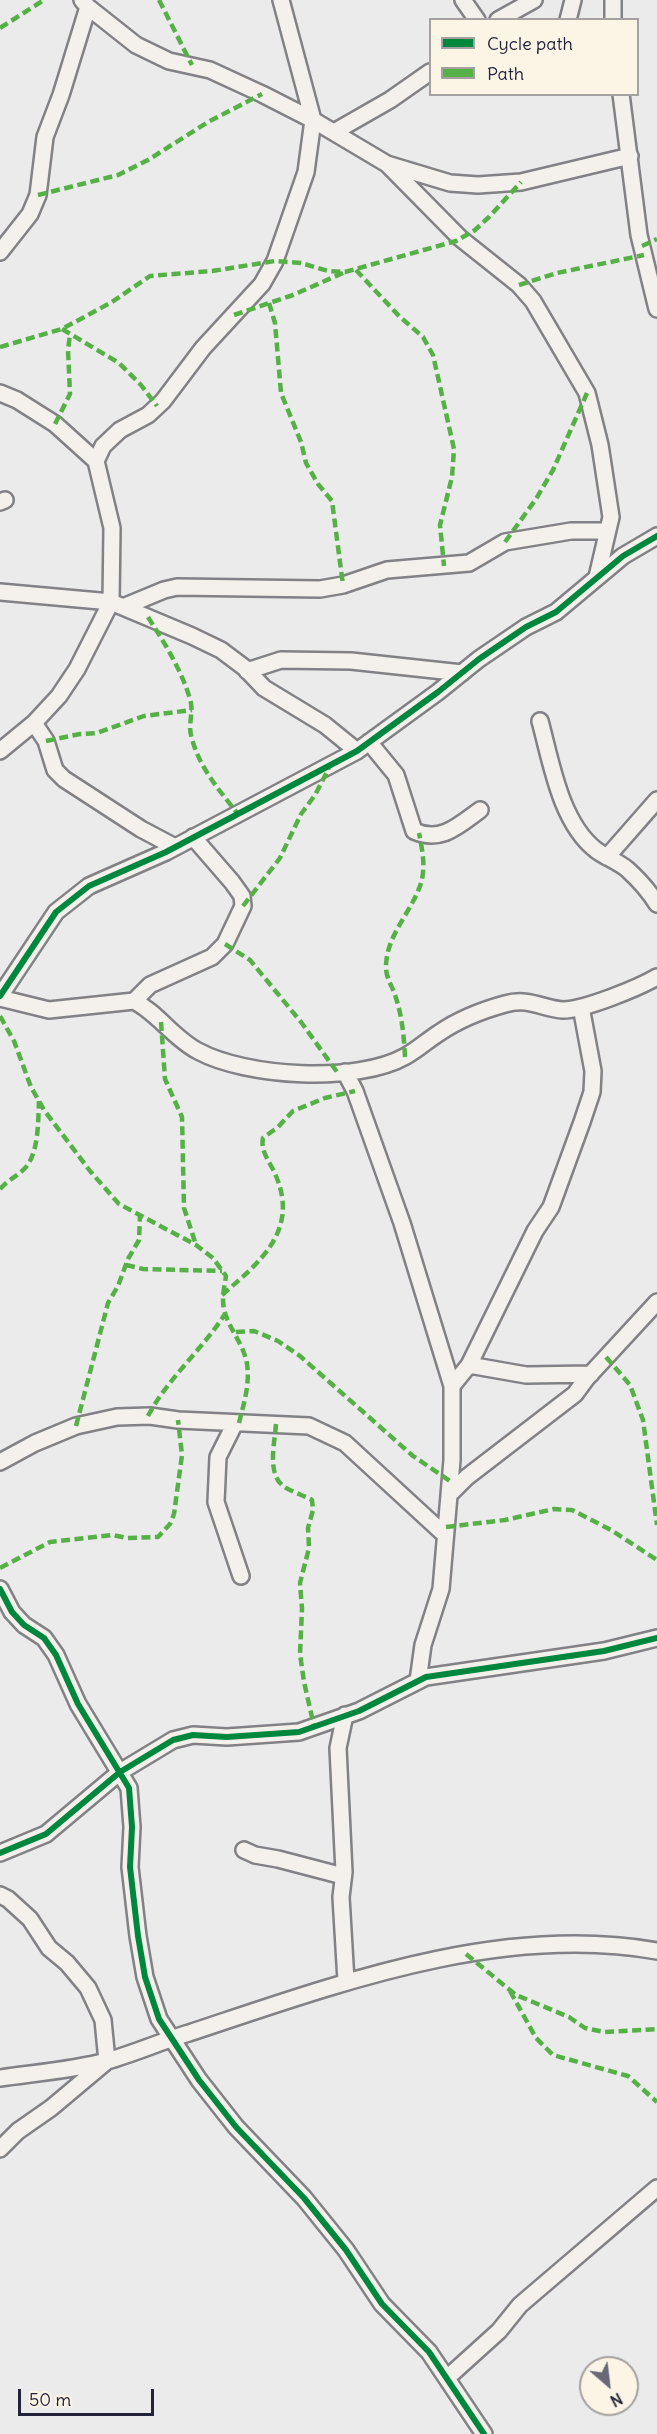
<!DOCTYPE html>
<style>
body{margin:0}
#map{position:relative;width:657px;height:2434px;overflow:hidden;background:#ebebeb;font-family:Delius,sans-serif}
canvas{display:block}
.legend{position:absolute;left:429px;top:18px;width:210px;height:78px;box-sizing:border-box;background:#fcf5e5;border:2px solid #a5a1a1;margin:0;padding:8px 10px;list-style:none;font-size:18px;color:#22223b}
.legend li{display:flex;align-items:center;gap:12px;height:30px}
.legend b{width:30px;border:2px solid #a5a1a1}
.north{position:absolute;left:579px;top:2356px;width:60px;height:60px;box-sizing:border-box;background:#fcf5e5;border:2px solid #a5a1a1;border-radius:50%;rotate:152deg;font-size:16px;font-weight:700;line-height:24px;text-align:center;color:#22223b}
.north::after{content:'';display:block;margin:auto;width:21px;height:27px;background:#686879;clip-path:polygon(50% 0,100% 100%,50% 72%,0 100%)}
.scale{position:absolute;left:18px;top:2389px;width:136px;height:27px;box-sizing:border-box;border:3px solid #22223b;border-top:0;padding-left:8px;font-size:18px;line-height:21px;white-space:nowrap;color:#22223b;-webkit-text-stroke:4px #fcf5e5;paint-order:stroke}
</style>
<div id="map">
<canvas width="657" height="2434"></canvas>
<ul class="legend">
<li><b style="height:8px;background:#00873e"></b>Cycle path</li>
<li><b style="height:8px;background:#55b146"></b>Path</li>
</ul>
<div class="north">N</div>
<div class="scale">50 m</div>
</div>
<script>
const g = document.querySelector('canvas').getContext('2d');
g.lineJoin = 'round';
function stroke(path, color, width, dash) {
  g.strokeStyle = color;
  g.lineWidth = width;
  g.lineCap = dash ? 'butt' : 'round';
  g.setLineDash(dash || []);
  g.stroke(path);
}
const street = new Path2D(`
 M 82,0 L 88,7 L 136,45 L 169,61 L 210,70 L 262,94 L 313,120 L 387,164 L 450,183 L 478,185 L 521,182 L 630,156
 M 463,0 L 477,20
 M 613,0 L 613,20
 M 498,20 L 534,0
 M 568,20 L 573,0
 M 621,94 L 639,235 L 657,309
 M 334,132 L 390,100 L 430,72
 M 387,164 L 460,238 L 519,285 L 533,301 L 587,393 L 600,445 L 611,517 L 597,577
 M 0,252 L 30,214 L 38,195 L 45,137 L 61,95 L 88,7
 M 0,393 L 17,400 L 55,424 L 96,461 L 112,528 L 111,602 L 77,669 L 59,696 L 34,723 L 0,751
 M 96,461 L 103,446 L 120,430 L 148,415 L 163,401 L 203,348 L 262,284 L 275,261 L 306,172 L 313,120 L 281,0
 M 0,502 L 5,500
 M 0,592 L 111,602 L 192,636 L 221,650 L 245,668 L 264,688 L 325,725 L 357,751
 M 123,607 L 164,590 L 177,587 L 320,589 L 343,585 L 387,570 L 469,563 L 505,542 L 571,531 L 607,531
 M 247,671 L 281,660 L 351,661 L 462,673
 M 540,721 C 551,761 560,822 596,850 C 605,857 617,861 627,869 C 638,879 649,891 657,904
 M 34,723 L 46,741 L 55,770 L 64,779 L 141,829 L 175,847
 M 369,742 L 396,775 L 414,831 C 441,843 458,826 480,810
 M 607,857 L 657,800
 M 0,996 L 56,912 L 89,886 L 166,852 L 357,751 L 438,692 L 479,659 L 526,627 L 556,612 L 623,556 L 657,536
 M 0,998 L 49,1010 L 134,1001 C 158,1013 173,1038 198,1051 C 246,1077 357,1084 406,1056 C 417,1050 428,1040 439,1033 C 458,1020 483,1010 505,1004 C 529,997 543,1009 563,1010 C 584,1010 638,988 657,977
 M 134,1001 L 150,985 L 212,957 L 225,944 L 243,906 L 242,896 L 232,882 L 193,837
 M 345,1072 L 355,1091 L 402,1223 L 452,1386 L 452,1460 L 441,1589 L 423,1645 L 418,1681
 M 469,1365 L 526,1375 L 591,1374
 M 452,1386 L 469,1365 L 535,1231 L 551,1207 L 582,1122 L 592,1092 L 593,1071 L 581,1007
 M 235,1423 L 218,1457 L 216,1502 L 241,1576
 M 0,1462 L 35,1443 L 76,1426 L 117,1417 L 150,1416 L 178,1420 L 309,1426 L 345,1443 L 445,1535
 M 449,1495 L 467,1477 L 575,1394 L 586,1379 L 657,1302
 M 0,1589 L 12,1612 L 24,1625 L 44,1638 L 56,1655 L 78,1704 L 129,1788 L 132,1827 L 130,1867 L 138,1936 L 145,1977 L 159,2019 L 199,2080 L 236,2127 L 304,2198 L 346,2250 L 382,2304 L 429,2352 L 484,2434
 M 345,1715 L 338,1748 L 344,1872 L 341,1897 L 346,1981
 M 244,1850 L 255,1855 L 278,1859 L 343,1876
 M 0,1853 L 46,1834 L 120,1772 L 173,1740 L 193,1735 L 227,1737 L 299,1732 L 359,1711 L 426,1677 L 604,1651 L 657,1638
 M 0,1895 L 8,1899 L 30,1919 L 49,1948 L 67,1963 L 88,1988 L 103,2020 L 107,2061 L 51,2108 L 18,2131 L 0,2149
 M 0,2078 C 35,2073 73,2070 107,2061 C 135,2053 162,2041 189,2033 C 337,1984 500,1923 657,1951
 M 447,2378 L 499,2331 L 520,2305 L 657,2188`);
stroke(street, '#818186', 20);
stroke(street, '#f4f1ec', 15);
stroke(new Path2D(`
 M 159,0 L 192,65
 M 0,28 L 44,0
 M 38,195 L 118,175 L 148,160 L 208,122 L 262,94
 M 642,246 L 657,239
 M 356,270 L 399,316 L 423,337 L 433,355 L 454,449 L 452,477 L 440,525 L 444,566
 M 519,285 L 557,273 L 644,255
 M 269,303 L 275,323 L 281,393 L 301,442 L 306,463 L 318,484 L 332,501 L 343,585
 M 234,315 L 293,295 L 343,273
 M 62,329 L 119,363 L 141,385 L 157,406
 M 0,347 L 62,329 L 112,302 L 150,276 L 212,271 L 275,261 L 301,263 L 328,271 L 345,272 L 456,241 L 475,230 L 489,217 L 521,182
 M 55,424 L 70,394 L 68,350 L 70,334
 M 505,542 L 536,499 L 553,470 L 587,393
 M 148,617 C 165,644 181,669 190,699 C 194,711 188,724 191,735 C 198,766 219,790 238,814
 M 46,741 L 80,734 L 97,733 L 144,716 L 192,710
 M 243,906 L 280,858 L 301,814 L 315,795 L 329,768
 M 225,944 L 250,960 L 301,1022 L 337,1072
 M 0,1016 L 14,1041 L 31,1087 L 44,1110 L 90,1171 L 119,1204 L 196,1245 L 213,1258 L 226,1276 C 224,1289 221,1300 225,1313 C 230,1330 244,1345 247,1364 C 250,1385 244,1402 239,1423
 M 161,1022 L 165,1079 L 182,1117 L 184,1208 L 196,1245
 M 405,1057 C 404,1037 402,1016 396,998 C 393,987 386,979 386,967 C 386,935 412,912 421,883 C 426,866 422,849 419,833
 M 0,1189 C 8,1180 19,1175 26,1167 C 39,1151 38,1121 39,1101
 M 126,1265 L 143,1269 L 222,1271
 M 222,1295 C 260,1262 299,1231 276,1176 C 271,1163 260,1152 263,1138 L 278,1127 L 293,1111 L 325,1098 L 355,1091
 M 236,1332 L 254,1331 L 278,1341 L 300,1356 L 413,1456 L 450,1481
 M 606,1357 L 630,1385 L 643,1420 L 657,1525
 M 148,1416 C 168,1378 202,1350 225,1314
 M 276,1424 C 275,1441 267,1472 282,1485 C 289,1491 303,1495 312,1500 L 313,1510 L 308,1528 L 309,1548 L 300,1583 L 302,1609 L 300,1654 L 304,1682 L 314,1726
 M 76,1426 L 108,1303 L 118,1286 L 128,1259 L 139,1240 L 140,1215
 M 446,1527 L 505,1520 L 554,1509 L 572,1510 L 611,1530 L 657,1560
 M 0,1568 L 50,1542 L 112,1535 L 127,1538 L 158,1537 L 170,1524 L 174,1514 L 182,1455 L 178,1420
 M 466,1954 L 516,1995 L 569,2017 L 585,2028 L 604,2032 L 657,2029
 M 510,1991 L 536,2038 L 553,2055 L 628,2076 L 657,2102`), '#55b146', 4.5, [9, 4.5]);
stroke(new Path2D(`
 M 0,996 L 56,912 L 89,886 L 166,852 L 357,751 L 438,692 L 479,659 L 526,627 L 556,612 L 623,556 L 657,536
 M 0,1589 L 12,1612 L 24,1625 L 44,1638 L 56,1655 L 78,1704 L 129,1788 L 132,1827 L 130,1867 L 138,1936 L 145,1977 L 159,2019 L 199,2080 L 236,2127 L 304,2198 L 346,2250 L 382,2304 L 429,2352 L 484,2434
 M 0,1853 L 46,1834 L 120,1772 L 173,1740 L 193,1735 L 227,1737 L 299,1732 L 359,1711 L 426,1677 L 604,1651 L 657,1638`), '#00873e', 6);
</script>
